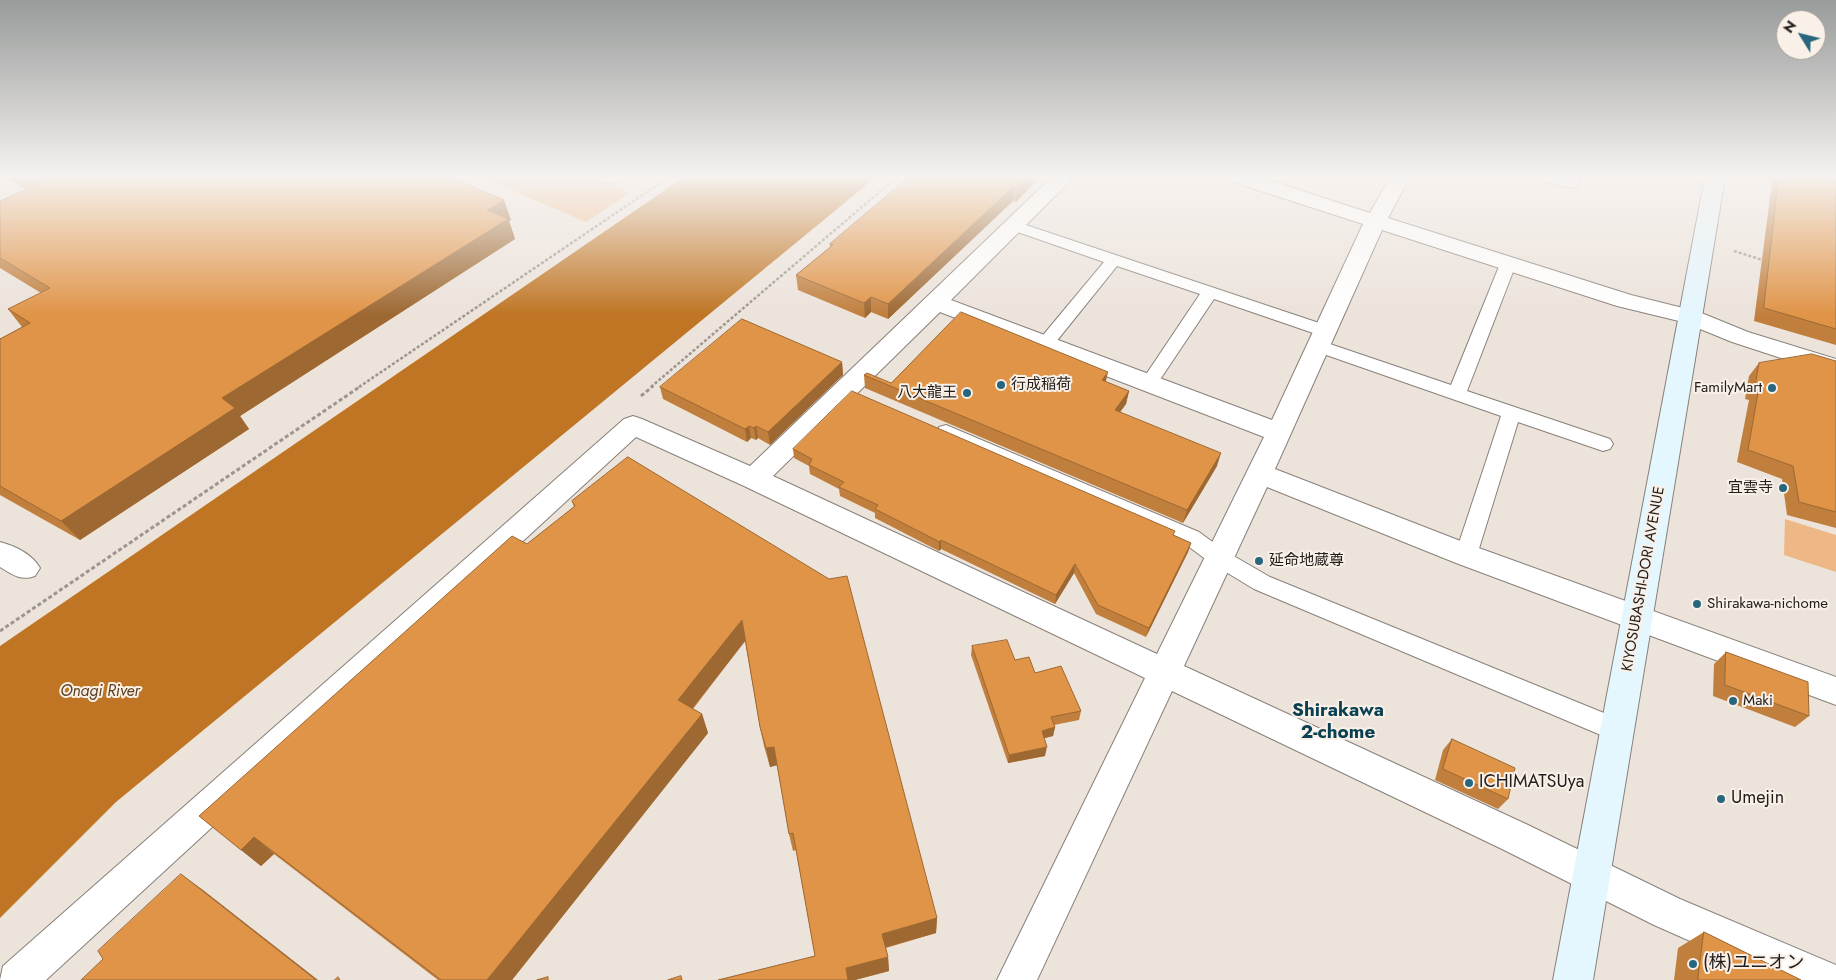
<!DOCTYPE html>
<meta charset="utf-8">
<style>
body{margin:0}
#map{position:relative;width:1836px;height:980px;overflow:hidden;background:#ece3db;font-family:Jost,sans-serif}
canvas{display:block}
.north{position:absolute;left:1776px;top:10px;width:50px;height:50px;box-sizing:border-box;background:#f9f0e8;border:1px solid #a39c96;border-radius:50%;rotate:306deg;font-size:14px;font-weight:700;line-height:20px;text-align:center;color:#211d1b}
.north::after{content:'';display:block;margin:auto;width:18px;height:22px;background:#27667c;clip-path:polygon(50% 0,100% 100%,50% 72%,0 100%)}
</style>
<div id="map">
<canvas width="1836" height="980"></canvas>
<div class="north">N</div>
</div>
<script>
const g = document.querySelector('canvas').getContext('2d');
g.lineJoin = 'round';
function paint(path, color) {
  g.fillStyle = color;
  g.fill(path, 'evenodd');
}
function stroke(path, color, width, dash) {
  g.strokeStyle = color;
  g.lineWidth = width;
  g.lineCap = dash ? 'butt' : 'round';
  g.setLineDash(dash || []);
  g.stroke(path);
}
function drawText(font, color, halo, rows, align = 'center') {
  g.font = font + ' Jost,"Noto Sans JP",sans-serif';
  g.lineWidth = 4;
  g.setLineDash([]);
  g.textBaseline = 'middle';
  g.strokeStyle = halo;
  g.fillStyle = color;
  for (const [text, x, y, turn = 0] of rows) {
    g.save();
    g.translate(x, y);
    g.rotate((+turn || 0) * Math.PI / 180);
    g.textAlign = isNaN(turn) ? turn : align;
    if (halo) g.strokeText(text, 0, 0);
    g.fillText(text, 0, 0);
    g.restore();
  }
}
paint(new Path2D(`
 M 480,177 L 591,177 L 630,193 L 586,222 Z
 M 1785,519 L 1836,535 L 1836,572 L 1784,555 Z`), '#eeb886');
paint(new Path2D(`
 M 684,177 L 876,177 L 116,802 L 0,918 L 0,646 Z`), '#bf7524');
const service = new Path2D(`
 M 1536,177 L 1581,177 L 1576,187 L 1571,188 L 1538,180 Z
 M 1014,221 L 1331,327 L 1334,331 L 1331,335 L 1325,336 L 1319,335 L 1214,299 L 1155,387 L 1149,389 L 1143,387 L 1140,383 L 1143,379 L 1200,294 L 1117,266 L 1051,348 L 1045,350 L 1039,348 L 1036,344 L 1039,340 L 1104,262 L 1009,229 L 1006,226 L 1009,223 Z
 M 1508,259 L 1514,261 L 1516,264 L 1467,391 L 1610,439 L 1613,444 L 1610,449 L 1603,451 L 1518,422 L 1477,555 L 1473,561 L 1466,563 L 1459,561 L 1455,555 L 1501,416 L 1312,350 L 1309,346 L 1312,342 L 1318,340 L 1324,342 L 1451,385 L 1500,264 L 1502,261 Z
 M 946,425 L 1199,532 L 1225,551 L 1270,577 L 1626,722 L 1629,730 L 1626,738 L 1617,741 L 1608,738 L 1254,589 L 1211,563 L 1185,544 L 939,437 L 937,432 L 939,427 Z`);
const pedestrian = new Path2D(`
 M 593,177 L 623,177 L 620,181 L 613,183 L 596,181 Z`);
const minor = new Path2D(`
 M 1052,177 L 1074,177 L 951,300 L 1272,420 L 1363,224 L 1230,181 L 1227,177 L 1259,177 L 1370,213 L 1390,177 L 1410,177 L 1388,218 L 1631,295 L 1699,312 L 1748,332 L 1836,359 L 1836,376 L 1732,342 L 1683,322 L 1617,306 L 1382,230 L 1275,469 L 1476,547 L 1836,677 L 1836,705 L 1456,563 L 1267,487 L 1184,666 L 1528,825 L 1680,899 L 1836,965 L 1836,980 L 1778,980 L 1654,925 L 1502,849 L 1172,691 L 1037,980 L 997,980 L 1145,678 L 744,486 L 636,437 L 46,980 L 0,980 L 3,966 L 624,419 L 633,416 L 642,419 L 750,466 ZM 940,312 L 1264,437 L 1157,654 L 773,476 Z
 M 0,542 C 15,546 32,554 40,568 L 35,576 C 21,581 13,575 0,567 Z`);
const secondary = new Path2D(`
 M 1705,177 L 1725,177 L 1593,980 L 1553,980 Z`);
stroke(service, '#888079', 2);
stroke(pedestrian, '#888079', 2);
stroke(minor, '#888079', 2);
stroke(secondary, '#888079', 2);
stroke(new Path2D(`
 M 1734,251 L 1766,261
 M 359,387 L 669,177
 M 651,387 L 897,177`), '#9d9690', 2.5, [3, 2]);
stroke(new Path2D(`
 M 641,396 L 653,386
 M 0,631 L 361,386`), '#9d9690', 3, [4, 2.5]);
paint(service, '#fff');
paint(pedestrian, '#fff');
paint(minor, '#fff');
paint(secondary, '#e4f6fe');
paint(new Path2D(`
 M 5,177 L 450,177 L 511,220 L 509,221 L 515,239 L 240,416 L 249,429 L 80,540 L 0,495 L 0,339 L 22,327 L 8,309 L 41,293 L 0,268 L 0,201 L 26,189 Z
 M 1040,177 L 1016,202 L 1013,201 L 888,319 L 871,312 L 865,318 L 798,290 L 796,275 L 830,247 L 830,244 Z
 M 1767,177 L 1836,177 L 1836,345 L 1754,321 L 1772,182 L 1767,181 Z
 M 1836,361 L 1836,528 L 1787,515 L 1782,479 L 1737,462 L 1749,400 L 1745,399 L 1749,376 L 1759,363 Z
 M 842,362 L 843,375 L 770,445 L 758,438 L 756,440 L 751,438 L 747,442 L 663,399 L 660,387 Z
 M 864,375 L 891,383 L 1106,382 L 1129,391 L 1126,404 L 1120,412 L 1217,466 L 1183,523 L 865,388 Z
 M 793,449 L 1174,535 L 1191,543 L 1188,552 L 1146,637 L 1096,614 L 1074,573 L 1055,604 L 941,549 L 939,551 L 935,549 L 875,518 L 875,513 L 840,496 L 839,489 L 810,474 L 809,466 L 794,458 Z
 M 628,457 L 937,918 L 936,933 L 886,948 L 888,957 L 889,971 L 855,980 L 718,980 L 815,956 L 796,850 L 793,851 L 789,834 L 777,765 L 770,767 L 764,746 L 760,727 L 745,641 L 693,709 L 702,714 L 708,733 L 512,980 L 438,980 L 274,854 L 261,866 L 199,816 L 527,544 L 574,507 L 572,501 Z
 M 972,646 L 1015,660 L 1035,673 L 1081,711 L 1079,720 L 1054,725 L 1055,727 L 1053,736 L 1044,738 L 1045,756 L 1008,763 L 971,655 Z
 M 1726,652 L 1809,716 L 1795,727 L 1713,696 L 1714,664 Z
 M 1452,739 L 1508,799 L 1498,809 L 1435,780 L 1443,750 Z
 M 1704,932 L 1801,980 L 1674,980 L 1678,948 Z`), '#c17f3e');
paint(new Path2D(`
 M 1027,177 L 1040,177 L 1016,202 L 1017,187 Z
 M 1014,186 L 1013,201 L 888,319 L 888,304 Z
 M 504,200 L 511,220 L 509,221 L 515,239 L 240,416 L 249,429 L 80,540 L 61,521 L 222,398 L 487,210 Z
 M 871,297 L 871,312 L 865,318 L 864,303 Z
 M 842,362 L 843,375 L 770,445 L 768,432 Z
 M 1108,372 L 1105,385 L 1102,380 Z
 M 1129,391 L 1126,404 L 1112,423 L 1115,410 Z
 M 749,426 L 751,438 L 747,442 L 745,429 Z
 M 756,426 L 758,438 L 756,440 L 754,428 Z
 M 1221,453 L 1217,466 L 1183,523 L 1187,510 Z
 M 941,540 L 941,549 L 939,551 L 939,542 Z
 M 1191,543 L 1188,552 L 1146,637 L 1149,628 Z
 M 1075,564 L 1074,573 L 1055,604 L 1056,595 Z
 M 742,620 L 746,640 L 684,719 L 678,700 Z
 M 702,714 L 708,733 L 512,980 L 487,980 Z
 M 1055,727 L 1053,736 L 1041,739 L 1042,731 Z
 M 774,747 L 778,765 L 770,767 L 766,748 Z
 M 1047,747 L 1045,756 L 1008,763 L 1009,755 Z
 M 254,837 L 274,854 L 261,866 L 241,850 Z
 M 181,874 L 203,890 L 318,980 L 316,980 Z
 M 937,918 L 936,933 L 883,948 L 882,934 Z
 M 888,957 L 889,971 L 855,980 L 848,980 L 846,968 Z`), '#9d6832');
const building = new Path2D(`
 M 26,177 L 450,177 L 504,200 L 487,210 L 508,219 L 222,398 L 235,408 L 61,521 L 0,486 L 0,339 L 30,323 L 8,309 L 50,288 L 0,258 L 0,201 L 38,184 Z
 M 909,177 L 1027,177 L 1017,187 L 1014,186 L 888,304 L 871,297 L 864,303 L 796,275 L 833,245 L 830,244 Z
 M 1779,177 L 1836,177 L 1836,329 L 1764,308 Z
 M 961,312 L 1108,372 L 1102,380 L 1129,391 L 1115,410 L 1221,453 L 1187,510 L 864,375 L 867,373 L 891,383 Z
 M 742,319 L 842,362 L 768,432 L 756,426 L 754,428 L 749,426 L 745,429 L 660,387 Z
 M 1812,354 L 1836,361 L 1836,512 L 1799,502 L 1793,466 L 1748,450 L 1759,387 L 1755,386 L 1759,363 Z
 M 852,391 L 1175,531 L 1173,535 L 1191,543 L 1149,628 L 1098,605 L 1075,564 L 1056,595 L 941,540 L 939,542 L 936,540 L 875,509 L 878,505 L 839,487 L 844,482 L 809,465 L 812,459 L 793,449 Z
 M 628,457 L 829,579 L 847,576 L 937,918 L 882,934 L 888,957 L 846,968 L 848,980 L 718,980 L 815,956 L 793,833 L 789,834 L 774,747 L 766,748 L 760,727 L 742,620 L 678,700 L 702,714 L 487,980 L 441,980 L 254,837 L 241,850 L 199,816 L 512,536 L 527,544 L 575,506 L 572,501 Z
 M 1007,640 L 1015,660 L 1029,657 L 1035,673 L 1061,666 L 1081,711 L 1051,717 L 1055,727 L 1042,731 L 1047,747 L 1009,755 L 972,646 Z
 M 1726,652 L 1808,682 L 1809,716 L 1725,685 Z
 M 1452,739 L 1515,768 L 1508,799 L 1443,769 Z
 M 181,874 L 316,980 L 81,980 L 103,959 L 98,951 Z
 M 1704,932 L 1801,980 L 1698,980 Z
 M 681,976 L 682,980 L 668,980 Z
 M 338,977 L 340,980 L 335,980 Z
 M 548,977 L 548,980 L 537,980 Z`);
paint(building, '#e09448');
stroke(building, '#9d6832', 1);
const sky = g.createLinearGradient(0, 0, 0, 315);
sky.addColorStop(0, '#979b9a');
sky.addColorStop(0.56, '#f6f2ef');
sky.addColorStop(1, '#f6f2ef00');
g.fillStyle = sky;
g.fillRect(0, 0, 1836, 315);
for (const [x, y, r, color] of [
 [1001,385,5,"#27667c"],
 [1772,388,5,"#27667c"],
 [967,393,5,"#27667c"],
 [1783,488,5,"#27667c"],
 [1259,561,5,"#27667c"],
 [1697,604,5,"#27667c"],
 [1733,701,5,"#27667c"],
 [1469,783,5,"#27667c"],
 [1721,799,5,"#27667c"],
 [1693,964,5,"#27667c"]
]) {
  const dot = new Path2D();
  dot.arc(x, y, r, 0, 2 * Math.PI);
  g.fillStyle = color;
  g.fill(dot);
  stroke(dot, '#f9f0e8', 2);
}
drawText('15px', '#211d1b', '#f9f0e8', [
 ["行成稲荷",1011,385],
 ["FamilyMart",1762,388,"right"],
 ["八大龍王",957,393,"right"],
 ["宜雲寺",1773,488,"right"],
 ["延命地蔵尊",1269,561],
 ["Shirakawa-nichome",1707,604],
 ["Maki",1743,701]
], 'left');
drawText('15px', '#211d1b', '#f9f0e8', [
 ["KIYOSUBASHI-DORI AVENUE",1644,579,-80]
]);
drawText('italic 16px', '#5d3d1e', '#f9f0e8', [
 ["Onagi River",100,692]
]);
drawText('18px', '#211d1b', '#f9f0e8', [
 ["ICHIMATSUya",1479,783],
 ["Umejin",1731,799],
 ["(株)ユニオン",1703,964]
], 'left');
drawText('bold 19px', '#0a4051', '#f9f0e8', [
 ["Shirakawa",1338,711],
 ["2-chome",1338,733]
]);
</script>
